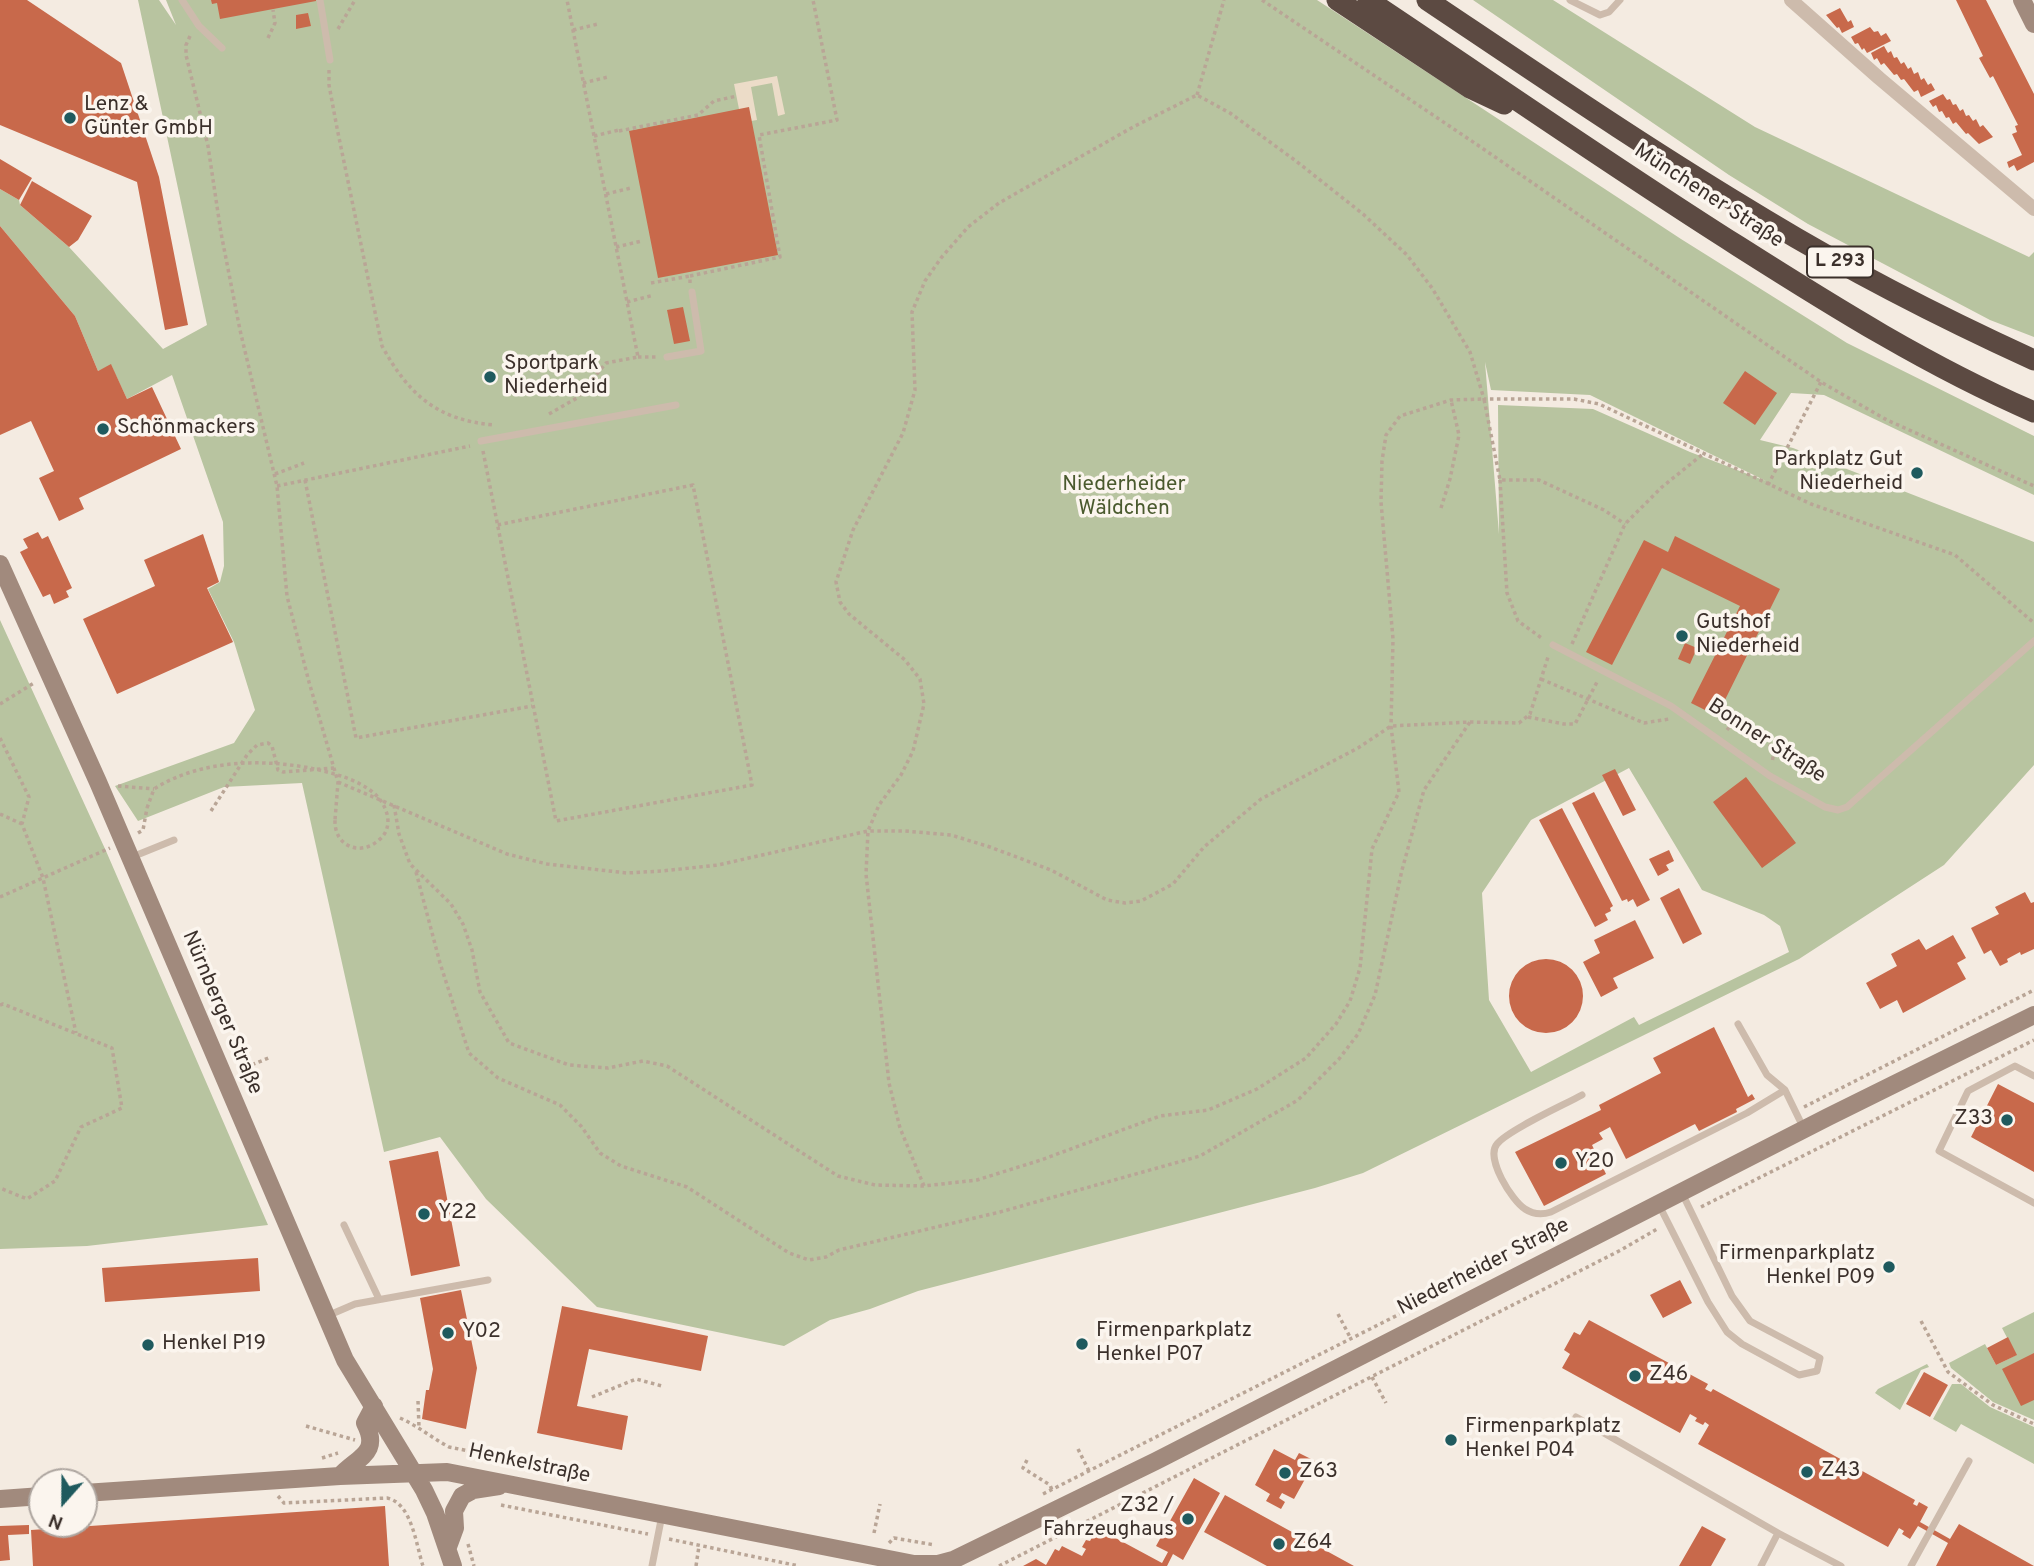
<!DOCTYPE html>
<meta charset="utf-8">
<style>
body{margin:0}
#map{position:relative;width:2034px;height:1566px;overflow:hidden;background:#f4ebe1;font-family:Overpass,sans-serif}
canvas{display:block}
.north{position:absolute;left:28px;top:1468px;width:70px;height:70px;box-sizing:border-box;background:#fbf5ee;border:2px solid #aea6a0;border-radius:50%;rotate:201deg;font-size:19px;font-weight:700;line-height:28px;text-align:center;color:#3b302b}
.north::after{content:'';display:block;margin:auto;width:24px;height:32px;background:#1f5a5e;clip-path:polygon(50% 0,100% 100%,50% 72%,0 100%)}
</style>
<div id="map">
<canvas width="2034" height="1566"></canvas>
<div class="north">N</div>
</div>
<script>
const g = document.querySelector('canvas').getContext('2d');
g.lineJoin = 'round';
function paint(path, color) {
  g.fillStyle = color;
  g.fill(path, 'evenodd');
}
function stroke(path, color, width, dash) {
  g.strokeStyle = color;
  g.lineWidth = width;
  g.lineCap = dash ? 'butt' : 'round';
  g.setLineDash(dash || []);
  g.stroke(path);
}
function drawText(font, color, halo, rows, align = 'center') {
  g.font = font + ' Overpass,sans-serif';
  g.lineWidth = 7;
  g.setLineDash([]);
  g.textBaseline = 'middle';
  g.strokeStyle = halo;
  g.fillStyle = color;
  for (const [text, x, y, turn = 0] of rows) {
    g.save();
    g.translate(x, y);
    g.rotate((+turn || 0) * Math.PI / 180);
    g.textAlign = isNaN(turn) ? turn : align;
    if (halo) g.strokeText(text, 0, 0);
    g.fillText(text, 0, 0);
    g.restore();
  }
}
paint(new Path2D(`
 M 138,0 L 159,0 L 176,25 L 166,0 L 1317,0 L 1681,239 L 1847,343 L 2034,436 L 2034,495 L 1824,395 L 1791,393 L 1760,440 L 1793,448 L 2034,542 L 2034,765 L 1944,865 L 1799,959 L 1363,1173 L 1315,1188 L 918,1291 L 870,1309 L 830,1320 L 784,1346 L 597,1307 L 486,1199 L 440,1137 L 384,1152 L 302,783 L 224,787 L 138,821 L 115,786 L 234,743 L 255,710 L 234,642 L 208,589 L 220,582 L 224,566 L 223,522 L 172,375 L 127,399 L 111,365 L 98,371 L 75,316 L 0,226 L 0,189 L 19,200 L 20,205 L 69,247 L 163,349 L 207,325 ZM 1485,362 L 1491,390 L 1590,395 L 1766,481 L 1690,452 L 1593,409 L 1498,405 L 1499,534 ZM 1629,768 L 1702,890 L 1764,915 L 1780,926 L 1789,952 L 1639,1025 L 1634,1017 L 1531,1072 L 1489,1000 L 1482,893 L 1531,820 Z
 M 1473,0 L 1553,0 L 1755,127 L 2029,257 L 2034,252 L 2034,337 L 1990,320 L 1808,224 L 1729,175 Z
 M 0,620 L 106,851 L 268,1225 L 87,1246 L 0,1249 Z
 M 2034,1312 L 2034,1420 L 1993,1402 L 1951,1368 L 1949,1363 L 1985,1344 L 1996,1365 L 2016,1355 L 2002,1328 Z
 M 1927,1364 L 1929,1367 L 1921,1370 L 1900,1410 L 1875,1393 L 1878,1389 Z
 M 1952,1384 L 1961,1384 L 1990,1407 L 2034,1427 L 2034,1464 L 1961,1424 L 1956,1432 L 1933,1419 Z`), '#b8c4a0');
paint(new Path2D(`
 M 777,76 L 785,114 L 778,116 L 772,83 L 751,87 L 757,120 L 751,121 L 739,109 L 734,84 Z`), '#ecdcc8');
paint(new Path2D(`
 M 0,0 L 27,0 L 121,63 L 159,177 L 188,325 L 165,330 L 137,182 L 0,125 Z
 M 211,0 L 316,0 L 316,1 L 220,19 L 217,3 L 212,4 Z
 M 1956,0 L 1986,0 L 2034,94 L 2034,162 L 2017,171 L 2014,165 L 2009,168 L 2007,162 L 2022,155 L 2012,134 L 2017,132 L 2015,126 L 2018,125 L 1993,76 L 1990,78 L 1979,58 L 1983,56 Z
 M 1840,8 L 1848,22 L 1851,20 L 1854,27 L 1842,33 L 1839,27 L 1837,28 L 1826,15 Z
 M 308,13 L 311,26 L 296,29 L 296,15 Z
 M 1870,27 L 1874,32 L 1878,31 L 1881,36 L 1886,33 L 1891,41 L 1867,53 L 1864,48 L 1862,50 L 1858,43 L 1855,44 L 1851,37 Z
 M 1884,46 L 1888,53 L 1891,51 L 1894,58 L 1897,57 L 1901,64 L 1904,62 L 1908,69 L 1911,67 L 1914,74 L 1918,72 L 1921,80 L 1924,78 L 1928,85 L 1931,83 L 1935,90 L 1921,97 L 1918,90 L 1914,92 L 1904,79 L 1901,80 L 1897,74 L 1894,75 L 1884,63 L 1881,65 L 1877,58 L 1874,60 L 1871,53 Z
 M 1943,94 L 1947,100 L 1950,99 L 1953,105 L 1956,104 L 1960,111 L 1963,109 L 1966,116 L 1969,115 L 1973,121 L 1976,119 L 1980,127 L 1983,125 L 1993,137 L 1979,144 L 1968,133 L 1966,134 L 1956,122 L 1953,124 L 1949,117 L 1946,118 L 1942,111 L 1939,112 L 1936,105 L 1933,107 L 1929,101 Z
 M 749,107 L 778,255 L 658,278 L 629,131 Z
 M 0,159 L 32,178 L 19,200 L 0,189 Z
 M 32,181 L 92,216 L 78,240 L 69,247 L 20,205 Z
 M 0,226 L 75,316 L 98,371 L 111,364 L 127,399 L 152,387 L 181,449 L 79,498 L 84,509 L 59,521 L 39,478 L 54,471 L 31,421 L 0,435 Z
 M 683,307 L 690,341 L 674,344 L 667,310 Z
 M 1745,371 L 1777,393 L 1755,425 L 1723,403 Z
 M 38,532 L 42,539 L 48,536 L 72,588 L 66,591 L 69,597 L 54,604 L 50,594 L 43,597 L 20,552 L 28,548 L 23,539 Z
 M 203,534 L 219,582 L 207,588 L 233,642 L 117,694 L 83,619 L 155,586 L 144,560 Z
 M 1675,536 L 1780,589 L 1717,716 L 1691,703 L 1740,606 L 1662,568 L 1612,665 L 1586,652 L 1644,540 L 1668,552 Z
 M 1685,643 L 1697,648 L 1690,664 L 1678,659 Z
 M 1615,769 L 1636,810 L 1623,816 L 1602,775 Z
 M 1746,777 L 1796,843 L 1762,868 L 1713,802 Z
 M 1594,792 L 1650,900 L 1637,907 L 1633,899 L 1628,902 L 1627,899 L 1622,901 L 1572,803 Z
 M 1562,808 L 1613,906 L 1610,908 L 1611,911 L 1605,914 L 1608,920 L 1595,927 L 1539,820 Z
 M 1669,850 L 1674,861 L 1666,865 L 1669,870 L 1658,876 L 1649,859 Z
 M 1679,888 L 1702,934 L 1683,944 L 1660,898 Z
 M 2025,892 L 2031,903 L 2034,902 L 2034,949 L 2021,955 L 2020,952 L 2007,959 L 2008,962 L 2000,966 L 1991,950 L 1984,954 L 1971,928 L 1999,914 L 1995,907 Z
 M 1635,920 L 1654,958 L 1613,978 L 1618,988 L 1601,997 L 1583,962 L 1600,953 L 1594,940 Z
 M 1953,935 L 1966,958 L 1957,963 L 1966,979 L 1903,1013 L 1897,1000 L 1880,1009 L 1866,983 L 1897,966 L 1891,954 L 1919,939 L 1926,950 Z
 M1509 996a37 37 0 1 1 74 0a37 37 0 1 1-74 0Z
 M 1714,1027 L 1748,1097 L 1752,1094 L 1755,1099 L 1736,1109 L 1737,1112 L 1699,1131 L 1695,1124 L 1626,1159 L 1610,1127 L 1599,1133 L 1603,1139 L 1592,1145 L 1606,1174 L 1544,1206 L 1515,1152 L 1601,1110 L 1599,1105 L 1661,1073 L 1653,1058 Z
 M 1998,1084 L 2034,1103 L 2034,1172 L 1971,1137 Z
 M 438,1151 L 460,1266 L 411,1276 L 389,1161 Z
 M 258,1258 L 260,1291 L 105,1302 L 102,1268 Z
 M 1680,1280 L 1692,1303 L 1663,1318 L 1650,1295 Z
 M 461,1290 L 477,1368 L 466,1429 L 422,1419 L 426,1390 L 429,1390 L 433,1369 L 420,1298 Z
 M 562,1306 L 708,1336 L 701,1371 L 589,1349 L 577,1406 L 628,1416 L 622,1450 L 537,1433 Z
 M 1589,1320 L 1708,1384 L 1705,1389 L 1711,1392 L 1713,1389 L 1915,1500 L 1913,1504 L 1917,1506 L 1919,1502 L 1928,1507 L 1920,1522 L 1950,1539 L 1959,1524 L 2034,1566 L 1936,1566 L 1948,1543 L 1918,1526 L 1910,1539 L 1902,1534 L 1904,1531 L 1899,1528 L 1888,1547 L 1698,1444 L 1709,1425 L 1705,1422 L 1703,1425 L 1695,1421 L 1697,1418 L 1690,1414 L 1680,1433 L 1562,1368 L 1570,1354 L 1564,1350 L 1574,1332 L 1580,1335 Z
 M 2008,1337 L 2017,1355 L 1996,1365 L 1987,1348 Z
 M 2034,1353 L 2034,1400 L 2021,1406 L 2002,1369 Z
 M 1924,1372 L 1948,1385 L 1930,1417 L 1906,1404 Z
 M 1274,1449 L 1295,1460 L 1299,1453 L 1315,1461 L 1294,1499 L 1282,1493 L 1279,1498 L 1285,1502 L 1281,1509 L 1266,1501 L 1270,1494 L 1255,1485 Z
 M 1194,1478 L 1220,1493 L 1183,1560 L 1173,1554 L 1167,1566 L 1023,1566 L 1036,1559 L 1046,1565 L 1055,1549 L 1059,1551 L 1062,1546 L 1082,1556 L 1086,1549 L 1082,1547 L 1086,1540 L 1090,1541 L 1097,1528 L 1162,1563 L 1168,1552 L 1156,1546 Z
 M 1225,1495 L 1261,1515 L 1354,1566 L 1267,1566 L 1204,1532 Z
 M 385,1506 L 389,1566 L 33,1566 L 31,1530 Z
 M 29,1525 L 29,1534 L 8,1535 L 10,1560 L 0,1561 L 0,1526 Z
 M 1702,1526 L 1726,1539 L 1711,1566 L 1679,1566 Z`), '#c8694b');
stroke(new Path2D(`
 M 1262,0 L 1482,148 L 1821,382 L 1887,420 L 2034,486
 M 338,29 L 355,0
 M 573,30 L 598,24
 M 190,36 L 186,45 L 186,55 L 208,146 L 221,233 L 240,330 L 277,486 L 287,596 L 309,682 L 338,782 L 335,820
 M 268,38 L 275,23 L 273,10
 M 329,70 L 329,85 L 337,128 L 382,346 C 409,395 437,420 494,425
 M 583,83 L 608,77
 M 1197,95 L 1224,0
 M 619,131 L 698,115 L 714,101 L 737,96
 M 594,136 L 619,130
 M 606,194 L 631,188
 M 616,247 L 642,241
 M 651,283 L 690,276
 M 690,283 L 690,276 L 780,257 L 759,135 L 837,120 L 813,0
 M 627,302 L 654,295
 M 638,357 L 657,357
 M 549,414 L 577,398 L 606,363 L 638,357 L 567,0
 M 483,451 L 556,821 L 752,785 L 693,485 L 497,525
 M 275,474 L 304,463
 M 305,480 L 356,738 L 532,706
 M 1500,480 L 1507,593 L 1518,621 L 1543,639
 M 1768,485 L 1821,382
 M 277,486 L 470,446
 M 1441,508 L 1450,479 L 1459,435 L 1451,400
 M 1572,644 L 1625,524 L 1662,487 L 1703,454
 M 1541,679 L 1644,723 L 1669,719
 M 0,704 L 34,683
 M 1528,717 L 1564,724 L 1575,724 L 1597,682
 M 1727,730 L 1731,725 L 1771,746 L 1774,751 L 1772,763
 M 0,738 L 29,797 L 22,824 L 43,878 L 76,1033
 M 338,782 L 507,854 L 547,864 L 627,873 L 662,871 L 718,865 L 868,831 L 905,831 L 951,835 L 990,847 L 1051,870 L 1107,900 L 1125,903 L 1141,901 L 1173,884 L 1204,847 L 1261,799 L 1358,748 L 1391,726 L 1470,722 L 1519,723 L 1530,714 L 1548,657
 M 118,786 L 154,789
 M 394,805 L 399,834 L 410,864 L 451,904 L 463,924 L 472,950 L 480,992 L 509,1043 L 569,1065 L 608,1068 L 643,1061 L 667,1066 L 838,1176 L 875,1185 L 924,1186 L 977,1180 L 1041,1160 L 1160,1116 L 1208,1110 L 1257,1089 L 1306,1058 L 1336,1024 L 1350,1001 L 1360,968 L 1372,849 L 1399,792 L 1391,726 L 1393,639 L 1381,502 L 1382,461 L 1386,435 L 1400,416 L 1451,400 L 1484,399 L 1500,480 L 1539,480 L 1604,510 L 1625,524
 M 211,811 L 247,755 L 257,745 L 268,743 L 272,746 L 278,770 L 283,772 L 334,768
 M 0,814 L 22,824
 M 138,833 L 143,830 L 147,808
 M 416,872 L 440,963 L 469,1053 L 498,1078 L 560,1105 L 581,1126 L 600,1153 L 621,1166 L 687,1187 L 789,1253 L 809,1260 L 826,1257 L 839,1250 L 1000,1212 L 1200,1156 L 1298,1100 L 1339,1059 L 1358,1034 L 1375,995 L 1402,870 L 1424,790 L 1470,722
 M 0,897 L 110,848
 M 0,1005 L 3,1004 L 112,1048 L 122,1108 L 81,1127 L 55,1181 L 27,1199 L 0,1188
 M 239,1070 L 271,1057
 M 1804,1107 L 2034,990
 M 924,1186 L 900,1128 L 889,1083 L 866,874 L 868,831 L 879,805 L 901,775 L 913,751 L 924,704 L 920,679 L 905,660 L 849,614 L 840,602 L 836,582 L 853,530 L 903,433 L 915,390 L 912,312 L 925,281 L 941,258 L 968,227 L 999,203 L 1133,127 L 1197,95 L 1230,113 L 1296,161 L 1363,214 L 1407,255 L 1432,288 L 1470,352 L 1484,399 L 1574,399 L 1599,404 L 1811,504 L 1955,555 L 2034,623
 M 1701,1207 L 2034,1040
 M 1338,1314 L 1351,1339
 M 1921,1321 L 1948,1372 L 1993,1405 L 2034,1424
 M 1372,1377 L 1386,1403
 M 592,1397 L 636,1379 L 662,1386
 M 418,1401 L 419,1427
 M 400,1418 C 418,1426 432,1438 449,1447 L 580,1473 L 585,1475 L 588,1483
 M 306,1426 L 355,1440
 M 1078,1449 L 1089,1471
 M 322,1458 L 338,1453
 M 1027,1460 L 1023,1468 L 1050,1485 L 1052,1490
 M 1043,1494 L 1479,1274
 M 278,1496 L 284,1503 L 387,1498 C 412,1503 416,1545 423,1566
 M 501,1505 L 648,1534
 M 874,1533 L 880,1504
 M 669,1539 L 799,1566
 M 889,1543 L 894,1538 L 935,1545
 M 468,1544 L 474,1566
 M 696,1566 L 699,1546
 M 999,1566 L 1621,1250 L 1657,1229`), '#b9a596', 3.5, [3.5, 3.5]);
stroke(new Path2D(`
 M 182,0 L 199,26 L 222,48
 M 320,0 L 330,60
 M 1570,0 L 1600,15 L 1609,12 L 1620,0
 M 667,357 L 701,351 L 692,292
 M 481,441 L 676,405
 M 1553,645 L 1671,706 L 1770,776 L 1825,807 L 1838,810 L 1847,807 L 2034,641
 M 132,857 L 174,840
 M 1738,1024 L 1767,1075 L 1785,1090 L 1804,1129
 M 2034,1076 L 2015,1066 L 1968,1091 L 1939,1151 L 2034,1203
 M 1582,1095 C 1564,1105 1508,1130 1497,1144 C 1485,1158 1512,1201 1525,1209 C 1534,1215 1542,1215 1551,1212 L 1747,1113 L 1785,1090
 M 1659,1205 L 1708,1302 L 1727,1332 L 1742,1344 L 1799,1375 L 1817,1371 L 1820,1358 L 1750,1321 L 1732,1296 L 1682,1193
 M 344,1225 L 379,1299
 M 327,1316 L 355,1304 L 488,1280
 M 1576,1417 L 1778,1533
 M 652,1566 L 662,1515
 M 1761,1566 L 1778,1533 L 1841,1566
 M 1911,1566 L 1969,1461`), '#cdbbac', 7);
stroke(new Path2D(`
 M 1791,0 L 1879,78 L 2034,209`), '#cdbbac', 14);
stroke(new Path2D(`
 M 2022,0 L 2034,24
 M 0,564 L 98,782 L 345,1360 L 424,1490 L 435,1513 L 453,1566
 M 340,1476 C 357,1457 381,1454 365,1423 L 374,1406
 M 84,1493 L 340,1476 L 447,1472 L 914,1564 L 938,1564 L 953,1560 L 1156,1461 L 1828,1117 L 2034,1015
 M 0,1499 L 42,1496
 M 448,1547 L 455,1528 L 454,1511 L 462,1496 L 473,1490 L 499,1486`), '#a18a7d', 18);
stroke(new Path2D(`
 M 1337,0 L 1470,88 L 1504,104
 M 1368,0 C 1491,82 1613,167 1738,246 C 1834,307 1930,367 2034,412
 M 1427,0 C 1539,75 1650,151 1766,220 C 1852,272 1942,318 2034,360`), '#5c4a42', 21);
stroke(new Path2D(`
 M 147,808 L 154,789 C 207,755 285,758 341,776 C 359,782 380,792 386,811 C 390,821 388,833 379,840 C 360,857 334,846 335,820`), '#b9a596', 3.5, [3.5, 3.5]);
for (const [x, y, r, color] of [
 [70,118,7,"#1f5a5e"],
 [490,377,7,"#1f5a5e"],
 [103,429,7,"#1f5a5e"],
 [1917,473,7,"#1f5a5e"],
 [1682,636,7,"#1f5a5e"],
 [2007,1120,7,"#1f5a5e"],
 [1561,1163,7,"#1f5a5e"],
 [424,1214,7,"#1f5a5e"],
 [1889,1267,7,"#1f5a5e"],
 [448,1333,7,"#1f5a5e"],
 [1082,1344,7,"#1f5a5e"],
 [148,1345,7,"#1f5a5e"],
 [1635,1376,7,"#1f5a5e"],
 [1451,1440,7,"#1f5a5e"],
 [1807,1472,7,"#1f5a5e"],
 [1285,1473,7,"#1f5a5e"],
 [1188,1519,7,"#1f5a5e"],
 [1279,1544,7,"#1f5a5e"]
]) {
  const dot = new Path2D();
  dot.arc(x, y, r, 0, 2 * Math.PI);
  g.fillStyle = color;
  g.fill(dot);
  stroke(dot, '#fbf5ee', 2.5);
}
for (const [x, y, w] of [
 [1840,262,66]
]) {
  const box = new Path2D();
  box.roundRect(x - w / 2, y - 15.5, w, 31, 5);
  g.fillStyle = '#fbf5ee';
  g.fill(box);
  stroke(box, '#3b302b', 2);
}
drawText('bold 19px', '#3b302b', null, [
 ["L 293",1840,262]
]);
drawText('21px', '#3b302b', '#fbf5ee', [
 ["Lenz &",84,106],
 ["Günter GmbH",84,130],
 ["Sportpark",504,365],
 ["Niederheid",504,389],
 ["Schönmackers",117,429],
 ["Parkplatz Gut",1903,461,"right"],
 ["Niederheid",1903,485,"right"],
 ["Gutshof",1696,624],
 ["Niederheid",1696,648],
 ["Z33",1993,1120,"right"],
 ["Y20",1575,1163],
 ["Y22",438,1214],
 ["Firmenparkplatz",1875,1255,"right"],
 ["Henkel P09",1875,1279,"right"],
 ["Firmenparkplatz",1096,1332],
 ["Henkel P07",1096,1356],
 ["Y02",462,1333],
 ["Henkel P19",162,1345],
 ["Z46",1649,1376],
 ["Firmenparkplatz",1465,1428],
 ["Henkel P04",1465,1452],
 ["Z43",1821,1472],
 ["Z63",1299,1473],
 ["Z32 /",1174,1507,"right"],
 ["Fahrzeughaus",1174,1531,"right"],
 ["Z64",1293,1544]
], 'left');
drawText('21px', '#3b302b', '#fbf5ee', [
 ["Münchener Straße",1708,197,33],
 ["Bonner Straße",1766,742,33],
 ["Nürnberger Straße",221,1013,67],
 ["Niederheider Straße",1484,1268,-27],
 ["Henkelstraße",529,1465,12]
]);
drawText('21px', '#4a5a2e', '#fbf5ee', [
 ["Niederheider",1124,486],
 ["Wäldchen",1124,510]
]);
</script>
